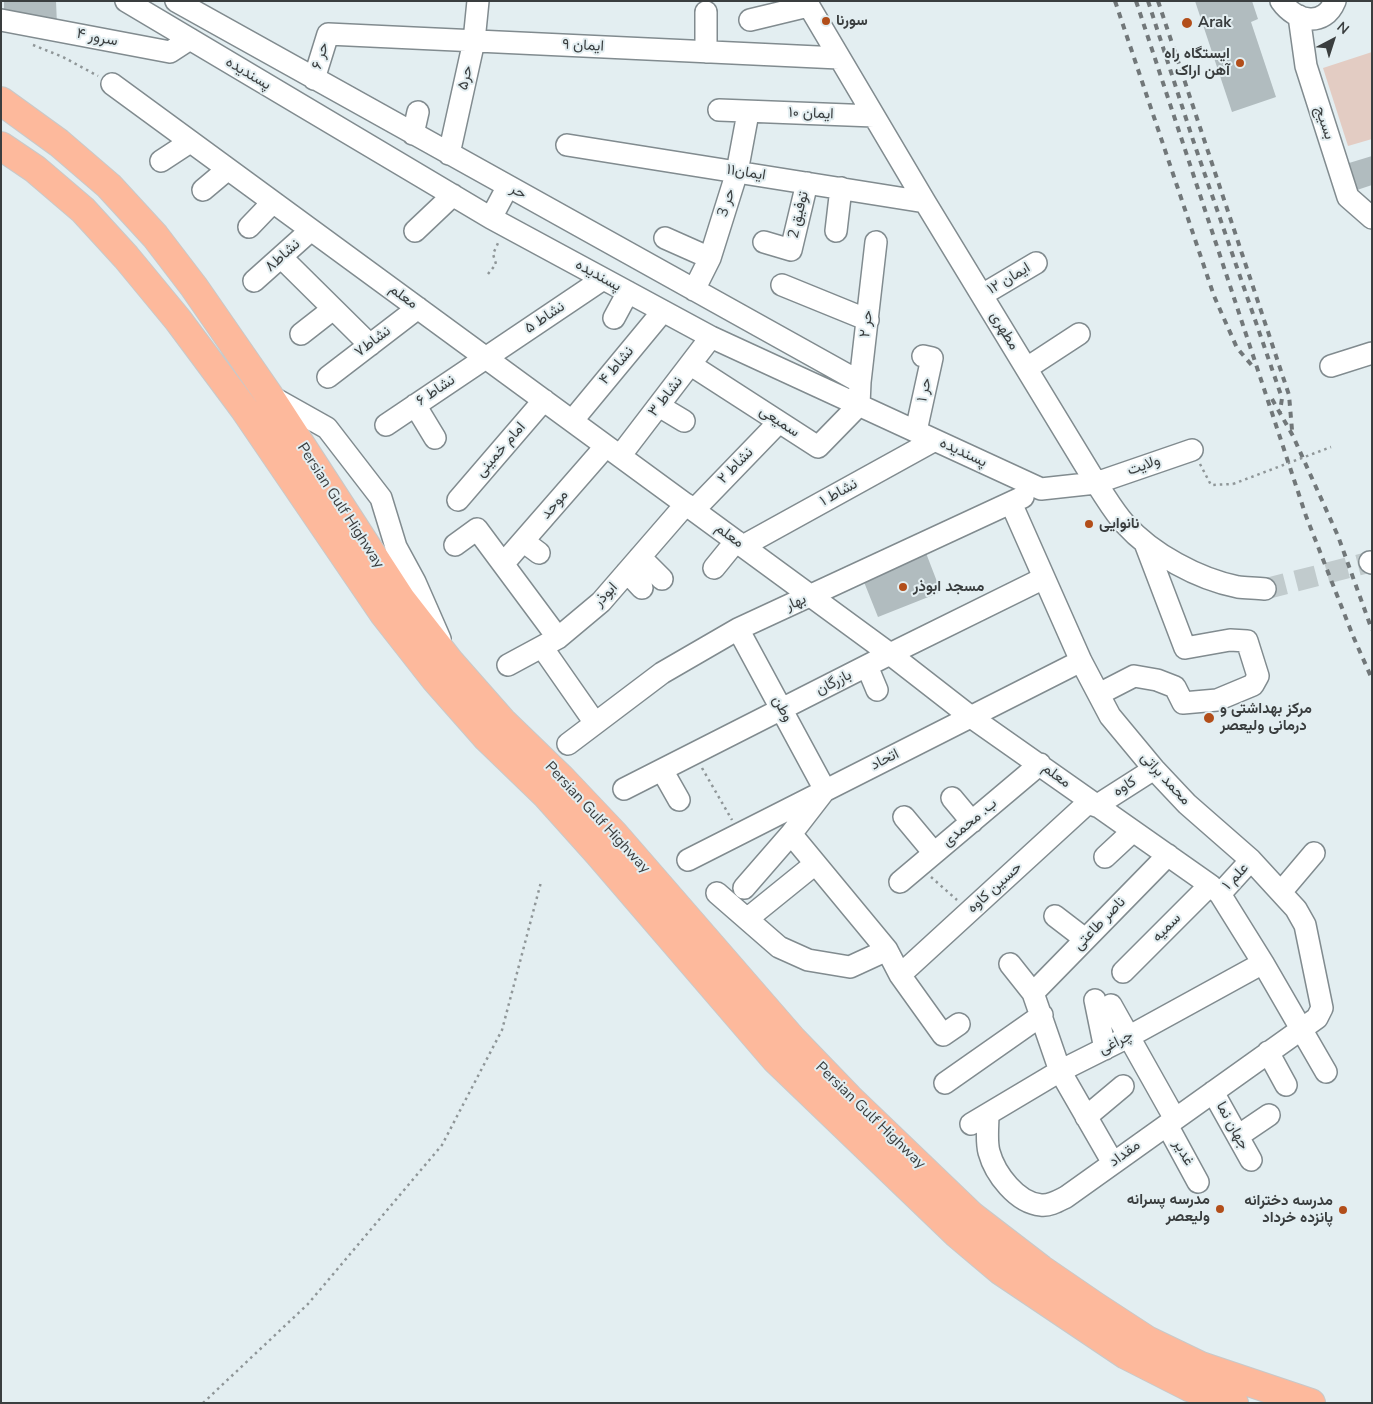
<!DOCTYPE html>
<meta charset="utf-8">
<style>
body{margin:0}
#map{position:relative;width:1373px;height:1404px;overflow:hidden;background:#e3eef1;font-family:"Nunito Sans",sans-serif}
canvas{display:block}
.frame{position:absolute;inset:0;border:2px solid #3a3e3f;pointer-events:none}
.north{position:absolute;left:1308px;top:15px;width:50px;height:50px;-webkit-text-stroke:4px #e3eef1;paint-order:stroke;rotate:40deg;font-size:14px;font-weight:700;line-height:20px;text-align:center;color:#3a3e3f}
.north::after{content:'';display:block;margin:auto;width:18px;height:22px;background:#3a3e3f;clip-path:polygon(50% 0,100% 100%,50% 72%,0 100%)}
</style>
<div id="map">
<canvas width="1373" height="1404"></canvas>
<div class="frame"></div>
<div class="north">N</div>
</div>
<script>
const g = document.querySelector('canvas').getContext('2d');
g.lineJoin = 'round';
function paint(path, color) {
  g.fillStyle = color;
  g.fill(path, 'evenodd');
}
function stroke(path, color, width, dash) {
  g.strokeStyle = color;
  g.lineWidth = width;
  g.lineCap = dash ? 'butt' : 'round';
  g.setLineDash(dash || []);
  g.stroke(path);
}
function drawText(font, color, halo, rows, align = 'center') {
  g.font = font + ' "Nunito Sans",Vazirmatn,sans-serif';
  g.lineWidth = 4;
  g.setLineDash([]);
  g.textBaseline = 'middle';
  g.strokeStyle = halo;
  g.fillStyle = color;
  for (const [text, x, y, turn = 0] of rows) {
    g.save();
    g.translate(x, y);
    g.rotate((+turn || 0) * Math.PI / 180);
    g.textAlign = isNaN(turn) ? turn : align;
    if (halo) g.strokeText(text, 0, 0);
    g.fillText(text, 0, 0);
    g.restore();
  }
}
paint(new Path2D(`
 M 1372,52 L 1372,139 L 1348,146 L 1323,68 Z`), '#e3ccc3');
paint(new Path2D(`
 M 4,1 L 56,1 L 57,25 L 4,21 Z
 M 1195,1 L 1252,1 L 1258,19 L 1251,22 L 1276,97 L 1232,112 Z
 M 1372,156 L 1372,185 L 1357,190 L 1349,163 Z
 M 926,553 L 941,592 L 878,617 L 864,582 Z`), '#b1bcbf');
stroke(new Path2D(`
 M 1265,589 L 1370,562`), '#c1cbcd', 21, [21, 11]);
const minor = new Path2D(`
 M 126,1 L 491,218 L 711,337 L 1041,489 L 1096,483 L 1192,450
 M 176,1 L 860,382
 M 806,1 L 925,202 L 1096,483 C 1105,496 1114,512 1125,524 C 1152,554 1198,579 1238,587 C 1246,588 1256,588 1265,589
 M 1281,1 C 1296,22 1324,28 1335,1
 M 706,12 L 706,52
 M 1299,16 L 1306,66 L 1348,197 L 1372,218
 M 1,20 L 170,52 L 190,39
 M 750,20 L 808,6
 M 314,79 L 328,34 L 839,58
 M 112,84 L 890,654 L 971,717 L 1210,885 L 1220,894 L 1263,963 L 1326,1072
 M 719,110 L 874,116
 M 413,134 L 418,112
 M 567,145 L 925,202
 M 449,154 L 474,41 L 478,1
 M 161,161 L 190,142
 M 203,190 L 228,169
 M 491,218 L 508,186
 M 249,227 L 273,202
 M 415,231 L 453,195
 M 836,231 L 841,188
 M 665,238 L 710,258
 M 764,242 L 791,250 L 807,183
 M 281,257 L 370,345
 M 254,281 L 311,230
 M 782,285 L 868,320
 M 694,290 L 710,258 L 737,172 L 748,113
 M 982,295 L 1036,263
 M 614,318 L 628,292
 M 301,334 L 333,309
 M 691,365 L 818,447 L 859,405 L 860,382 L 876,242
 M 1331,366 L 1372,353
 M 1027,368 L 1079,334
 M 328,377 L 418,308
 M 270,396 L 327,428 L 381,498 L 396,547 L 415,582 L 440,639
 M 415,405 L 435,438
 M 659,406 L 684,421
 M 572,421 L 663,311
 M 386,425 L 603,279
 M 916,431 L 932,358 L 923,356
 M 620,456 L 711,337
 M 458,500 L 544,400
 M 694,510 L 779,422
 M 523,541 L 539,553
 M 455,545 L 477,529 L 558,638
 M 743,546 L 935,440
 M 640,557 L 662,579
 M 1370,562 L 1372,563
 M 503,564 L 606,446
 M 714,568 L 736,541
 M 627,572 L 642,588
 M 738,629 L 825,790 L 791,834 L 744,888
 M 542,647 L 595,723
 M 508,665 L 558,638 L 601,602 L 686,504
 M 867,666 L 877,690
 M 1099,694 L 1134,676 L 1157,680 L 1175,687 L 1183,703 L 1217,700 L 1253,685 L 1258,676 L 1247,641 L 1230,640 L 1185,648 L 1145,543
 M 568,744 L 662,673 L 738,629 L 1023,497
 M 662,770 L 679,800
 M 624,789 L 890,654 L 1044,578
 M 952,798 L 972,822
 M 1096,806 L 1154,769
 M 904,817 L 934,853
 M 791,834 L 887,950 L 900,975 L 943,1035 L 959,1024
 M 1105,857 L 1133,831
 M 688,860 L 1081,661
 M 900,882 L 1040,764
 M 1281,892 L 1314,853
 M 717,893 L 779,947 L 808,960 L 850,967 L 887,950
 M 1220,894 L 1251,860
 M 1055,916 L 1085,939
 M 747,919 L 815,864
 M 1010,964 L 1033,993 L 1060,1071 L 1113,1163
 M 1123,972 L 1210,885
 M 900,975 L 1090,801
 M 1033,993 L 1168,855
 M 1095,1000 L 1105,1049
 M 1111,1005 L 1175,1119
 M 1268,1052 L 1286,1085
 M 945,1083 L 1042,1015
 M 1213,1092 L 1251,1160
 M 988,1114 C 988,1126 986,1141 989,1152 C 995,1174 1017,1203 1041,1205 C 1050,1206 1058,1201 1066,1197 L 1317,1018 L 1322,1008 L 1305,925 L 1296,909 L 1251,860 L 1187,804 L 1154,769 L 1110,716 L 1081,661 L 1011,503
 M 1086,1117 L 1123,1086
 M 971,1124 L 1060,1071 L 1130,1036 L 1263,963
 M 1167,1125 L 1198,1182
 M 1238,1136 L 1269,1115`);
const highway = new Path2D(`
 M 1,101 L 59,143 L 109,186 L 155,236 L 194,287 L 268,394 L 401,599 L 450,662 L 502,721 L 561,778 L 615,835 L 793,1040 L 849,1098 L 972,1216 L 1041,1269 L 1095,1306 L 1147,1340 L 1201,1366 L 1311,1403
 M 1,146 L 35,169 L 83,210 L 126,257 L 178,320 L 245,410 L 384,614 L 435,679 L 487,738 L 546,795 L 598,853 L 776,1060 L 956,1233 L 1001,1271 L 1126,1355 L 1189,1387 L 1234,1403`);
stroke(minor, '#818b8f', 24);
stroke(highway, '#c8c9c9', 30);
stroke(new Path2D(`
 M 33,45 L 63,57 L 98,76
 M 488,274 L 496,264 L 493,254 L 499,241
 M 1200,464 L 1211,485 L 1233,484
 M 702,768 L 732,820
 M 931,877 L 957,900
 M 203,1403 L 308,1304 L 442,1145 L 502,1030 L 541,882`), '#8f9698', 2.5, [2.5, 4]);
stroke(minor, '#fff', 21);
stroke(highway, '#fdb99c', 28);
stroke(new Path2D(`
 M 1115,1 L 1214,296 L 1237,348 L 1255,369
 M 1136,1 L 1306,516 L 1353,636 L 1372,679
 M 1148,1 L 1193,140 L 1282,398 L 1280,412
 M 1158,1 L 1289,395 L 1292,430
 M 1272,399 L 1293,436 L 1338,536 L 1372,630`), '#717779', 4, [6, 6]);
stroke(new Path2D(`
 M 1233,484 L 1331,447`), '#8f9698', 2.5, [2.5, 4]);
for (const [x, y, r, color] of [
 [826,21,5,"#b24e1a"],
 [1187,23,6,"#b24e1a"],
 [1240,63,5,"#b24e1a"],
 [1089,524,5,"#b24e1a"],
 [903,587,5,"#b24e1a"],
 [1209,718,6,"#b24e1a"],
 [1220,1209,5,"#b24e1a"],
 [1343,1210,5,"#b24e1a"]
]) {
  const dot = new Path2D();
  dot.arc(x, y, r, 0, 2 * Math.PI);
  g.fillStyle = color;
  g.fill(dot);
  stroke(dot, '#e3eef1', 2);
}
drawText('bold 15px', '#3a3e3f', '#e3eef1', [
 ["سورنا",836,21],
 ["Arak",1198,23],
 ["ایستگاه راه",1230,54,"right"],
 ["آهن اراک",1230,71,"right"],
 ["نانوایی",1099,524],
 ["مسجد ابوذر",913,587],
 ["مرکز بهداشتی و",1220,709],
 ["درمانی ولیعصر",1220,726],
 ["مدرسه پسرانه",1210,1200,"right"],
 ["ولیعصر",1210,1217,"right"],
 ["مدرسه دخترانه",1333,1201,"right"],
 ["پانزده خرداد",1333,1218,"right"]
], 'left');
drawText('15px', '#3a3e3f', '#e3eef1', [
 ["سرور ۴",97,38,11],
 ["ایمان ۹",583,46,3],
 ["حر ۶",321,56,-73],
 ["پسندیده",248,74,31],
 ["حر۵",466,78,-77],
 ["ایمان ۱۰",811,114,2],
 ["بسیج",1324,123,72],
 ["ایمان۱۱",746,173,9],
 ["حر",518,192,29],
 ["حر 3",727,203,-73],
 ["توفیق 2",799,215,-77],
 ["نشاط۸",283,256,-42],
 ["پسندیده",598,276,29],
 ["ایمان ۱۲",1009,279,-31],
 ["معلم",403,297,36],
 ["نشاط ۵",545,318,-34],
 ["حر ۲",867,324,-83],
 ["مطهری",1004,331,59],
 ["نشاط۷",373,342,-37],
 ["نشاط ۴",617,366,-50],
 ["حر ۱",925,390,-78],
 ["نشاط ۶",436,391,-34],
 ["نشاط ۳",666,397,-52],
 ["سمیعی",779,422,33],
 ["امام خمینی",501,450,-49],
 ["پسندیده",963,453,25],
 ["نشاط ۲",736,466,-46],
 ["ولایت",1144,466,-19],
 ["نشاط ۱",839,493,-29],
 ["موحد",555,505,-49],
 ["Persian Gulf Highway",340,506,57],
 ["معلم",729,536,36],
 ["ابوذر",606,595,-47],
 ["بهار",796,603,-24],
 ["بازرگان",834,683,-27],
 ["وطن",782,709,62],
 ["اتحاد",885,760,-27],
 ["معلم",1056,776,36],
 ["محمد براتی",1165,779,47],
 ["کاوه",1125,787,-32],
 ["Persian Gulf Highway",597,818,47],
 ["ب. محمدی",970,823,-40],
 ["علم ۱",1236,877,-47],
 ["حسین کاوه",995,888,-42],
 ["ناصر طاعتی",1100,924,-46],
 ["سمیه",1167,928,-45],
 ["چراغی",1116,1043,-27],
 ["Persian Gulf Highway",870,1116,44],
 ["جهان نما",1232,1126,61],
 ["غدیر",1183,1153,61],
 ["مقداد",1125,1154,-36]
]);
</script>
